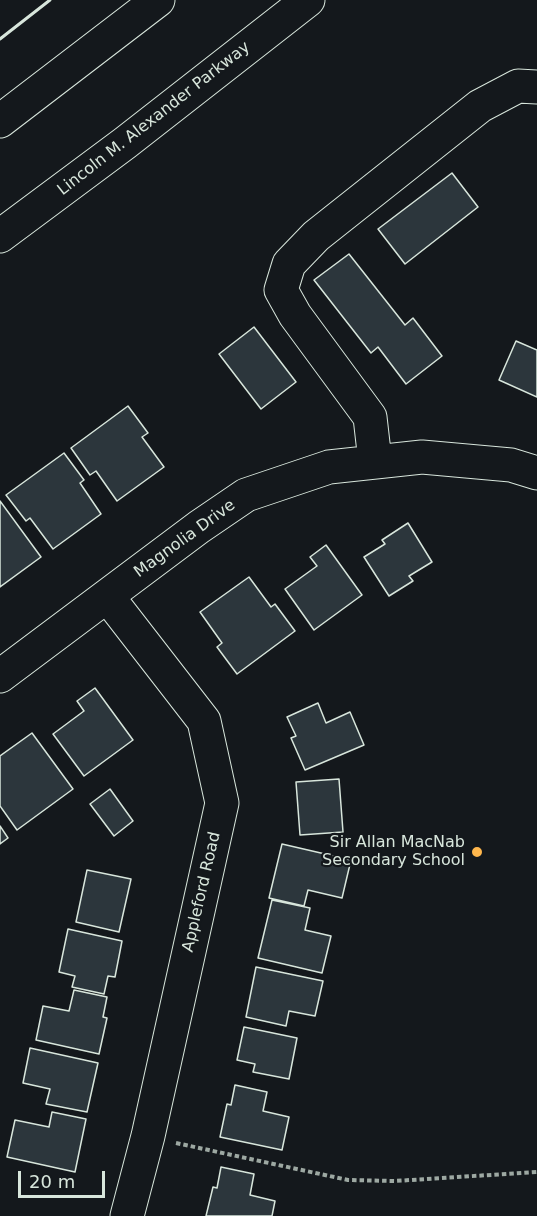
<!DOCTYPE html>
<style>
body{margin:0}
#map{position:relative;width:537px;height:1216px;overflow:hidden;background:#14181c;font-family:"DejaVu Sans",sans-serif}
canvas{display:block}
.scale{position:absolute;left:18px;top:1171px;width:87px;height:27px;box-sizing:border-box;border:3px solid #d8e6dc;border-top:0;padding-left:8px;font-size:18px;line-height:21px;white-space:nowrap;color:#d8e6dc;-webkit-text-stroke:4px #14181c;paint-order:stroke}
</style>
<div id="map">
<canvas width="537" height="1216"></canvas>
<div class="scale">20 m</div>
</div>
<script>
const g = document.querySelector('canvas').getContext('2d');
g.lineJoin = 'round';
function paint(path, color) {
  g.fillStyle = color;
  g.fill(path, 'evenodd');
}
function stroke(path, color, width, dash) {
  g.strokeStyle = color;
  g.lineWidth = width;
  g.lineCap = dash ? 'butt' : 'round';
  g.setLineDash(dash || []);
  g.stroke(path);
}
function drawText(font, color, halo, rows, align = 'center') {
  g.font = font + ' "DejaVu Sans",sans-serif';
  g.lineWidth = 4.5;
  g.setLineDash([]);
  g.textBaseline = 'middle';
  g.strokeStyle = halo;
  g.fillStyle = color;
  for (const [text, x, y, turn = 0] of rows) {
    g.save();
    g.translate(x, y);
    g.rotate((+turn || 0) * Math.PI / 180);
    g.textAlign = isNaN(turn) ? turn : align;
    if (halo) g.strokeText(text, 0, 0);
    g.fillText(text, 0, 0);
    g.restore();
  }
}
const building = new Path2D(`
 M 452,173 L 478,207 L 405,264 L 378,229 Z
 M 349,254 L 405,325 L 413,318 L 442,356 L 406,384 L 378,347 L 371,353 L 314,280 Z
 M 254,327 L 296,382 L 261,409 L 219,354 Z
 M 516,341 L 537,350 L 537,397 L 499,380 Z
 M 128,406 L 148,433 L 142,437 L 164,467 L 117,501 L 96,471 L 90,475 L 71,448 Z
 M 64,453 L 84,480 L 80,483 L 101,514 L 53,549 L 30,518 L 26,521 L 6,495 Z
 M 0,501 L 41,557 L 0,587 Z
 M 408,523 L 432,562 L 409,576 L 413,581 L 389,596 L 364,557 L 385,544 L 382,540 Z
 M 326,545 L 362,595 L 314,630 L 285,589 L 317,566 L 310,557 Z
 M 249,577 L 271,607 L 275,604 L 295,631 L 237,674 L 217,647 L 222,643 L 200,612 Z
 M 95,688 L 133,740 L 84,776 L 53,734 L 84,711 L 77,701 Z
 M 318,703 L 326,723 L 350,712 L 364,745 L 305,770 L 291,738 L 296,736 L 287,717 Z
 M 32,733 L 73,789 L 17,830 L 0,806 L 0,756 Z
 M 339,779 L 343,832 L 300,835 L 296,782 Z
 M 110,789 L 133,821 L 114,836 L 90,804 Z
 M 0,826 L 8,838 L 0,844 Z
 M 282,844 L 351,860 L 342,898 L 308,890 L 304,906 L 269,898 Z
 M 87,870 L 131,879 L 119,932 L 76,922 Z
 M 272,900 L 310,908 L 305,930 L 331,936 L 322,973 L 258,958 Z
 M 68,929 L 122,941 L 115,977 L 108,976 L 104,994 L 72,987 L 75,976 L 59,972 Z
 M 256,967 L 323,981 L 315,1016 L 289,1011 L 286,1026 L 246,1017 Z
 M 74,990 L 107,997 L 103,1017 L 107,1018 L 99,1054 L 36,1040 L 43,1006 L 69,1011 Z
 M 244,1027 L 297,1038 L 289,1079 L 253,1072 L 255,1064 L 237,1060 Z
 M 30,1048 L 98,1063 L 87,1112 L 46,1104 L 50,1089 L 23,1083 Z
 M 235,1085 L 267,1092 L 263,1111 L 289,1117 L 282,1150 L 220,1137 L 227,1104 L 231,1105 Z
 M 52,1112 L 86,1119 L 75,1172 L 7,1157 L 15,1120 L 49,1127 Z
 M 221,1167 L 254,1174 L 250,1195 L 275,1201 L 272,1216 L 206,1216 L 213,1187 L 217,1188 Z`);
paint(building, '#2c363c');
stroke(building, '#d8e6dc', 1.5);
const minor = new Path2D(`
 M 375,461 L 370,417 L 295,315 L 281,290 L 289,264 L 316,236 L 480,106 L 518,86 L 537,87
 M 108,597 L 204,721 L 222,803 L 148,1136 L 127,1216
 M 0,676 L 199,527 L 246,495 L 329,467 L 422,457 L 511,465 L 537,473`);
const highway = new Path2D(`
 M 0,121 L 158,0
 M 0,236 L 125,143 L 308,0`);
stroke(minor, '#d8e6dc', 35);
stroke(highway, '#d8e6dc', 35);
stroke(new Path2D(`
 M 176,1143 L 348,1180 L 395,1181 L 537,1172`), '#9da8a2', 4, [4.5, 3]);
stroke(minor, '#14181c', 33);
stroke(highway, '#14181c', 33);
stroke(new Path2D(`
 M 0,39 L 50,0`), '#d8e6dc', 3);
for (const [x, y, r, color] of [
 [477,852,6,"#ffb74d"]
]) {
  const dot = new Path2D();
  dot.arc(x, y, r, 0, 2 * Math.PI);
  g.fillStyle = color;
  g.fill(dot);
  stroke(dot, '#14181c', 2);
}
drawText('16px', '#d8e6dc', '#14181c', [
 ["Lincoln M. Alexander Parkway",154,119,-38],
 ["Magnolia Drive",185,539,-36],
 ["Appleford Road",202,892,-77]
]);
drawText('16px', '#d8e6dc', '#14181c', [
 ["Sir Allan MacNab",465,843],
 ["Secondary School",465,861]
], 'right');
</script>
